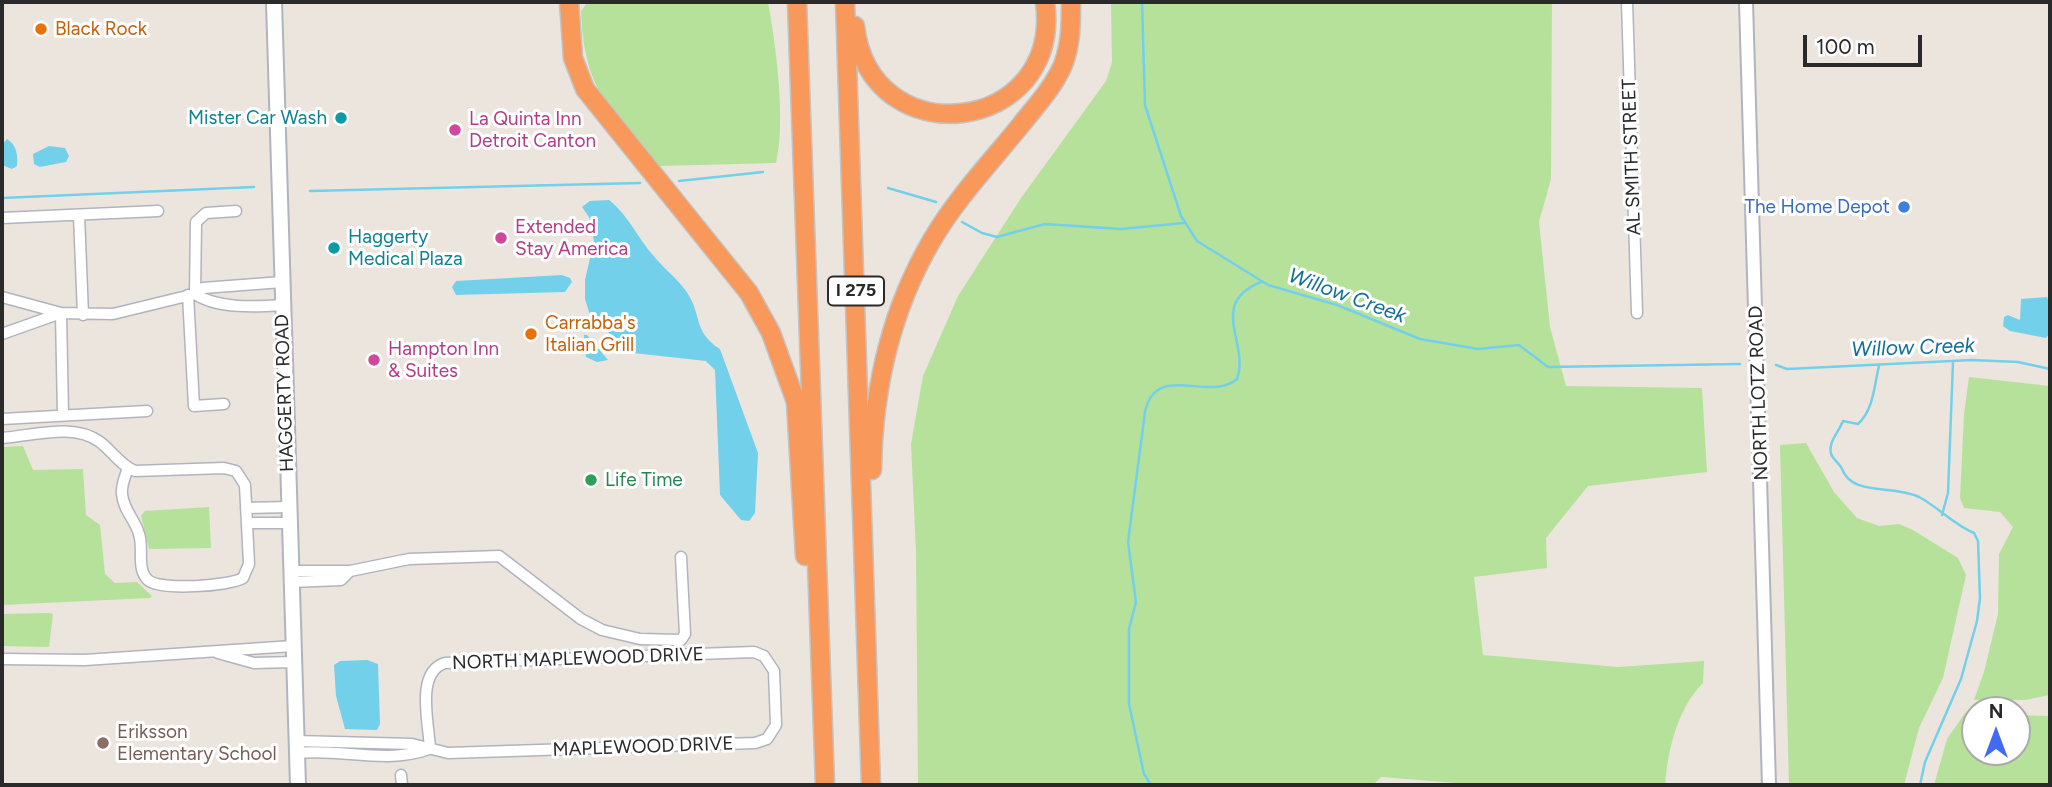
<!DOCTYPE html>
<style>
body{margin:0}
#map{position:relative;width:2052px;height:787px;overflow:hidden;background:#ece5dd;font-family:Figtree,sans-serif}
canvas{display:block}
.frame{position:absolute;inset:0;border:4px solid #2a2a2a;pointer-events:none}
.north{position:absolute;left:1961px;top:696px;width:70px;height:70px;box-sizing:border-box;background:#fff;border:2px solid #aaa;border-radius:50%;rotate:0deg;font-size:19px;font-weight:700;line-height:28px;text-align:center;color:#2a2a2a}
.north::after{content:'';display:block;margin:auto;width:24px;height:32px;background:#426bf4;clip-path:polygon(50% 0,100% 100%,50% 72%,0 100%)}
.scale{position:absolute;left:1803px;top:35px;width:119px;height:32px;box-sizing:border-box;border:4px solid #2a2a2a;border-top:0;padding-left:9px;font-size:21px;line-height:24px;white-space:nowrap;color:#2a2a2a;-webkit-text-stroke:5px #fff;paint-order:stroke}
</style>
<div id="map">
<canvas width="2052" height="787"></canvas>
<div class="frame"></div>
<div class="north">N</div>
<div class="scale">100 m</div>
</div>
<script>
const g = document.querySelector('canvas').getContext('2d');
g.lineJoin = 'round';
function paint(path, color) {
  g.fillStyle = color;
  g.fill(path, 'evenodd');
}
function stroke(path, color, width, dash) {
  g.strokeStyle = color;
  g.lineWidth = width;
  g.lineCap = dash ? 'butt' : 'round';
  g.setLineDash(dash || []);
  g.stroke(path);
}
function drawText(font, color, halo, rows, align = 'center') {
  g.font = font + ' Figtree,sans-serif';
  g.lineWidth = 6;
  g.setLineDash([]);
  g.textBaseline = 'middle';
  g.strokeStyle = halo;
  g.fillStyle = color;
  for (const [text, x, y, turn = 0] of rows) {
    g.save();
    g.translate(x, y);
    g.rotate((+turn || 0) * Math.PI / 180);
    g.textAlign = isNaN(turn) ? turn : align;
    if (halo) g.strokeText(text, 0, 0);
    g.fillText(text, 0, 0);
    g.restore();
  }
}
paint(new Path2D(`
 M 588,2 L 768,2 C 776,46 786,120 776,163 L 660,166 C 610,108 584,92 581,11 Z
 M 1111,2 L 1552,2 L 1551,179 L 1539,222 L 1550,327 L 1566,386 L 1702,388 L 1707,472 L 1588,486 L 1546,538 L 1547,568 L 1474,577 L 1483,655 L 1618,667 L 1704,661 L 1703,683 C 1677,709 1668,750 1665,785 L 1482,785 L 1381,777 L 1373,785 L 918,785 L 916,552 L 911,444 L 923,376 L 958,296 L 1021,198 L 1106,81 L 1112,62 Z
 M 1969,377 L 2050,386 L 2050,695 L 2025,700 L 1974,700 L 1984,672 L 1998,614 L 1999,554 L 2013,527 L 2000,512 L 1964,508 L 1960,498 L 1964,414 Z
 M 1806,443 L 1834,492 L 1857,518 L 1879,526 L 1899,524 L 1913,530 L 1958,558 L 1966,575 L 1943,678 L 1919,728 L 1904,785 L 1789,785 L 1780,445 Z
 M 23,446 L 33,470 L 83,469 L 86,515 L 100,525 L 105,574 L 115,583 L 137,582 L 152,596 L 150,598 L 2,605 L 2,447 Z
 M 209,507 L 211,548 L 149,549 L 141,516 L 145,511 Z
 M 49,613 L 53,614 L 49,647 L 2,646 L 2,614 Z
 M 1965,713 L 1975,714 L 1975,752 L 2017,752 L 2017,715 L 2050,716 L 2050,785 L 1934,785 L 1947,739 Z`), '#b6e19b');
paint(new Path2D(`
 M 7,139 C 17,145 18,156 17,166 L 12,169 L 2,165 L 2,145 Z
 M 49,146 L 65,148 L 69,156 L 66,162 L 40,167 L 34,164 L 33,154 Z
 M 609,200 C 629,216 637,237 653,255 C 663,268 677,278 686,291 C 703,315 692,331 720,349 L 758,453 L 755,513 L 749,521 L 741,520 L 720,495 L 715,370 L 706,361 L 633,353 L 591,318 L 585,299 L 585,280 L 594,241 L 589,217 L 582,207 L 590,201 Z
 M 562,275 L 570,278 L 572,282 L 565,292 L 456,295 L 452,287 L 456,281 Z
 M 2047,297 L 2050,304 L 2050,333 L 2046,338 L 2010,331 L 2003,326 L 2004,317 L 2008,315 L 2020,320 L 2021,299 Z
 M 584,335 L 587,335 L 608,360 L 597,362 L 586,357 Z
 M 367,660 L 378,664 L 380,724 L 377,730 L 345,729 L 336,696 L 334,665 L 340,661 Z`), '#73d0eb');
stroke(new Path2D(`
 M 1142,2 L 1145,105 L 1181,216 L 1197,241 L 1268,285 L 1337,305 L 1420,339 L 1478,349 L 1519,345 L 1548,367 L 1740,364
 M 679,181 L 763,172
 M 888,188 L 936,202
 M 310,191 L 640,183
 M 2,198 L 254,187
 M 962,222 L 982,233 L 997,237 L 1045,224 L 1121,229 L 1184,223
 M 1776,365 L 1787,369 L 1972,360 L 2018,362 L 2050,369
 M 1879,366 C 1874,386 1874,409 1858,424 L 1843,421 C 1839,432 1826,444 1832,456 C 1835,461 1840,464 1842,469 C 1853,497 1892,484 1919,497 C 1938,507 1953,524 1974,533 L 1978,541 L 1980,598 L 1977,621 L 1961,679 L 1925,762 L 1920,785
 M 1942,515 L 1948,493 L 1953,362
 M 1151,785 L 1144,774 L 1129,704 L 1129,629 L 1136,602 L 1128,542 L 1145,412 C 1156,361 1209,403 1237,379 C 1250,343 1207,304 1261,282`), '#73d0eb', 2.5);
const minor = new Path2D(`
 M 1627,2 L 1637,313
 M 79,215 L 83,315
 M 2,218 L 158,211
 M 195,294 L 196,222 L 206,213 L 236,211
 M 195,294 C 218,309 256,307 283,305
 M 188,295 L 194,406 L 224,404
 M 2,297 L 61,313 L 2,334
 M 63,415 L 61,313 L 113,314 L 195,294 L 203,288 L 282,282
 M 2,419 L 147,411
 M 2,438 C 32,436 74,422 100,442 C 112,451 121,466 135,471 L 224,468 L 236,471 L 245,485 L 249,564 L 243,578 C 230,586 160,591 148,580 C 136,569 144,548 139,534 C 135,520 123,509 122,494 C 121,485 125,477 128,468
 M 246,508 L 288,507
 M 247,523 L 289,523
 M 290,571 L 350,571 L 409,559 L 499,556 L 581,619 L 602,630 L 640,639 L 681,640 L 685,634 L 681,557
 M 291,582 L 341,580 L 350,571
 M 218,653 L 254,663 L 294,662
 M 2,659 L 85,660 L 293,646
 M 296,741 L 412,744 L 448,753 L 755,743 L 767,739 L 776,725 L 774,671 L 764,656 L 754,652 L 445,663 C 415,672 429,724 430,749
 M 297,753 C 342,748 385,765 429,749
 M 401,775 L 402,785`);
const tertiary = new Path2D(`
 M 1746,2 L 1769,785`);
const secondary = new Path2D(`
 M 274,2 L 298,785`);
const motorway = new Path2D(`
 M 569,2 L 573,58 L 585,89 L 749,293 L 771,333 L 796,402 L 805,556
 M 797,2 L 825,785
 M 845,2 L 871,785
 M 855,26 C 870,157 1063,135 1045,2
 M 872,470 C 873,390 891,310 932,240 C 956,199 990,163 1020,126 C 1035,107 1053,88 1063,65 C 1071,44 1071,24 1071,2`);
stroke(minor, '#b0b4be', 13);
stroke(tertiary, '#b0b4be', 16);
stroke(secondary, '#b0b4be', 18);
stroke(motorway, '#c3c3c3', 21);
stroke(minor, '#fff', 10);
stroke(tertiary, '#fff', 12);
stroke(secondary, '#fff', 14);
stroke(motorway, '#f9985b', 18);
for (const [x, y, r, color] of [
 [41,29,7,"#e8710a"],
 [341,118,7,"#0f9aa8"],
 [455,130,7,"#d1479c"],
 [1904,207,7,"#3f7fe0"],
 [501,238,7,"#d1479c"],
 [334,248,7,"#0f9aa8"],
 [531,334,7,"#e8710a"],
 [374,360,7,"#d1479c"],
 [591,480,7,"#2e9e5b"],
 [103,743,7,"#8d6e63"]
]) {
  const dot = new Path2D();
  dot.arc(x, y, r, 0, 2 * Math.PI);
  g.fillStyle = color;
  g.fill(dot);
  stroke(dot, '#fff', 2.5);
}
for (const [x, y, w] of [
 [856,291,56]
]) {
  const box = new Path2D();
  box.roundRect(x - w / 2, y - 14.5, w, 29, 5);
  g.fillStyle = '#fff';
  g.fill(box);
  stroke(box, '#2a2a2a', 2);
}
drawText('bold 18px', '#2a2a2a', null, [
 ["I 275",856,291]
]);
drawText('19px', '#c56008', '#fff', [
 ["Black Rock",55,29],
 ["Carrabba's",545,323],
 ["Italian Grill",545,345]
], 'left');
drawText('19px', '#0d838f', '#fff', [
 ["Mister Car Wash",327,118],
 ["Haggerty",348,237,"left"],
 ["Medical Plaza",348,259,"left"]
], 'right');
drawText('19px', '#b23c85', '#fff', [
 ["La Quinta Inn",469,119],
 ["Detroit Canton",469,141],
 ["Extended",515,227],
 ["Stay America",515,249],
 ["Hampton Inn",388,349],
 ["& Suites",388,371]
], 'left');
drawText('19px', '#2a2a2a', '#fff', [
 ["AL SMITH STREET",1632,157,-92],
 ["HAGGERTY ROAD",285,393,-92],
 ["NORTH LOTZ ROAD",1759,393,-92],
 ["NORTH MAPLEWOOD DRIVE",578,659,-2],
 ["MAPLEWOOD DRIVE",643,747,-2]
]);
drawText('19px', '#366cbe', '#fff', [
 ["The Home Depot",1890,207]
], 'right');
drawText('19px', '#27864d', '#fff', [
 ["Life Time",605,480]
], 'left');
drawText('19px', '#785e54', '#fff', [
 ["Eriksson",117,732],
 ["Elementary School",117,754]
], 'left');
drawText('italic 21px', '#126f97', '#fff', [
 ["Willow Creek",1347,296,20],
 ["Willow Creek",1913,348,-2]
]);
</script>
